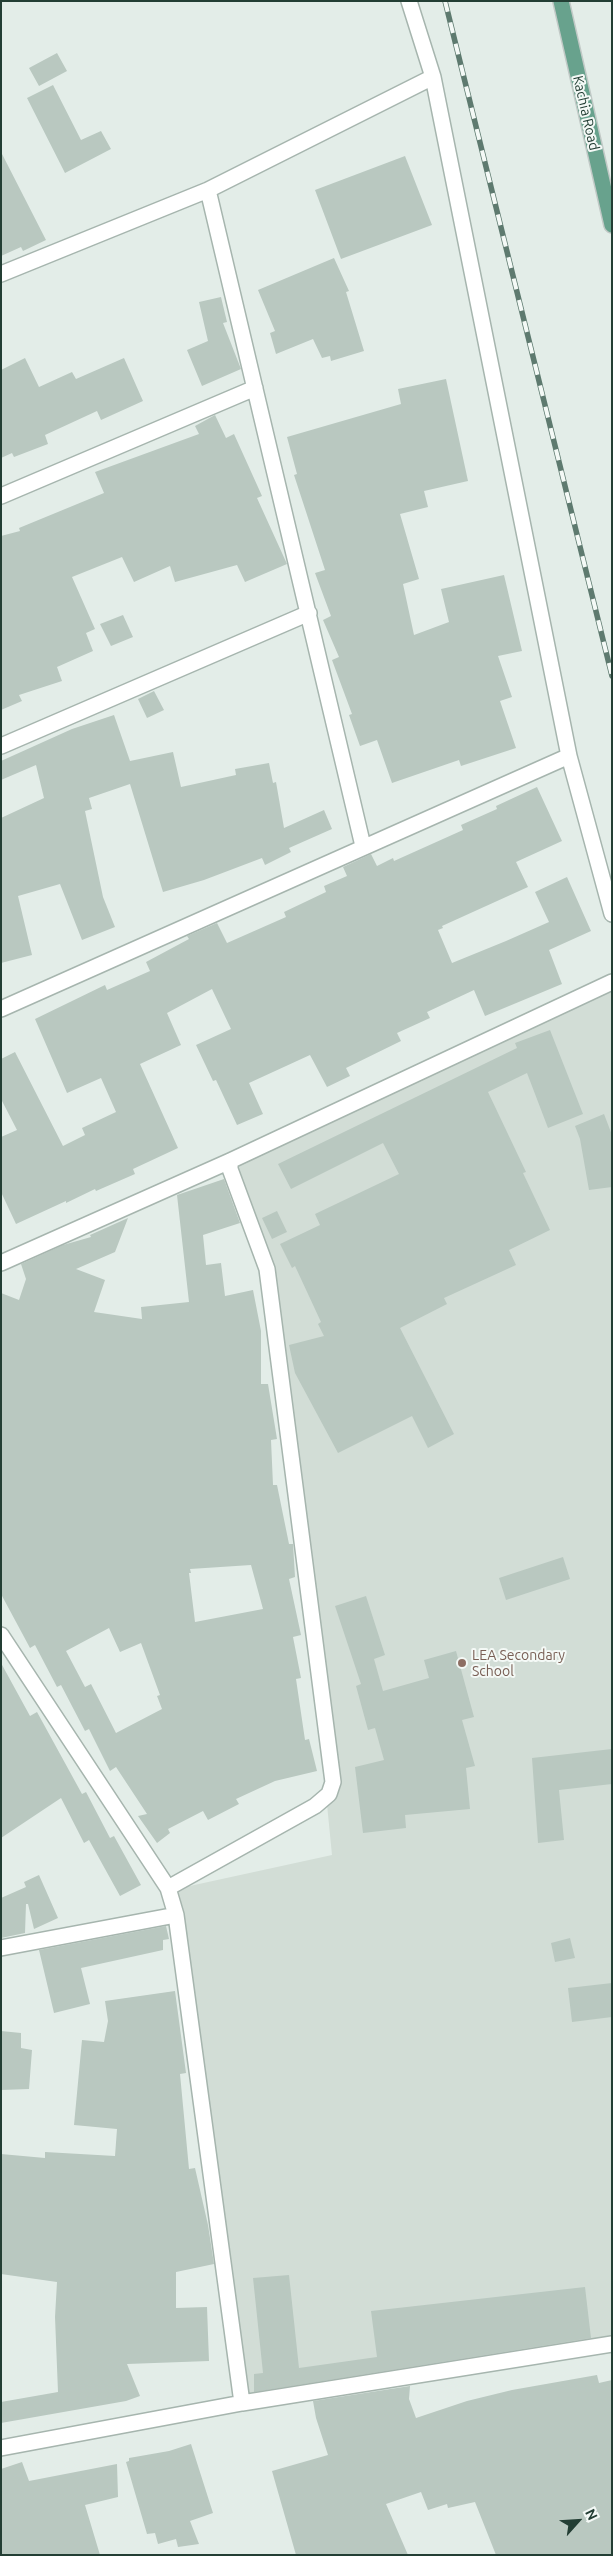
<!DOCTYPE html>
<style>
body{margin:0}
#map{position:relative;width:613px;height:2556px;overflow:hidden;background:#e3ede8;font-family:Ubuntu,sans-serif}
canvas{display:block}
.frame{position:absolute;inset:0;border:2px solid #233e34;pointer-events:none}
.north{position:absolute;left:553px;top:2496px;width:50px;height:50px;-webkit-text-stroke:4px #f4f9f6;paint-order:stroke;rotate:64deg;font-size:14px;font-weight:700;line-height:20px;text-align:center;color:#233e34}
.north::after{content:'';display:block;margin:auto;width:18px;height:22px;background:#233e34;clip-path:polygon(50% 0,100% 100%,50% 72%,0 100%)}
</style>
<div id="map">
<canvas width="613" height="2556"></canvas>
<div class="frame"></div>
<div class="north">N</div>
</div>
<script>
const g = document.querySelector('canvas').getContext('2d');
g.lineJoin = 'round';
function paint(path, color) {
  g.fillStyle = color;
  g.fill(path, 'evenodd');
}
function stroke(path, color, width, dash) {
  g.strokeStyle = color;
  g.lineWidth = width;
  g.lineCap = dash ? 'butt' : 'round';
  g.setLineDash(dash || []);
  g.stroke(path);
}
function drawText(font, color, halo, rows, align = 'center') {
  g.font = font + ' Ubuntu,sans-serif';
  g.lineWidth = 4;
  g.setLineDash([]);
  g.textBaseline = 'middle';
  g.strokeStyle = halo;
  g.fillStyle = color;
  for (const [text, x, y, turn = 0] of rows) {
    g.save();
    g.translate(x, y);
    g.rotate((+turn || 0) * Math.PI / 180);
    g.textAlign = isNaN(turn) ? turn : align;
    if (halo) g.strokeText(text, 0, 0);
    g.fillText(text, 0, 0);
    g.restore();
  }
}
paint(new Path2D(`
 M 612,989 L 612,2344 L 242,2403 L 176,1889 L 332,1855 L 294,1470 L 274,1306 L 230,1169 Z`), '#d2ddd6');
paint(new Path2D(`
 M 57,53 L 67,71 L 39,86 L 29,68 Z
 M 53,85 L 81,140 L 101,131 L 111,149 L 65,173 L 27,98 Z
 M 1,152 L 46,240 L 23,251 L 21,247 L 1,256 Z
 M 405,156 L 432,225 L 341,259 L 315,190 Z
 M 334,258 L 349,291 L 346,292 L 364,351 L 331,361 L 330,356 L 322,358 L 313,339 L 276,354 L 270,333 L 275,331 L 258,290 Z
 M 221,297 L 227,322 L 223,323 L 241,369 L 202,386 L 187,350 L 208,341 L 199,302 Z
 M 25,358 L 39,387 L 72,372 L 76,379 L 124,358 L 143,401 L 101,420 L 97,411 L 45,435 L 48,444 L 14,457 L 12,453 L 1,458 L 1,370 Z
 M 446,379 L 468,481 L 424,491 L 428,507 L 400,514 L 419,579 L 403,584 L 414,635 L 449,622 L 441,589 L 504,575 L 522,651 L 498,656 L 512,697 L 500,701 L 516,748 L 461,766 L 459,760 L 392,783 L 377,740 L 360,746 L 349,715 L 352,714 L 332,660 L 339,657 L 323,620 L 331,616 L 315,573 L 325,570 L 294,475 L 297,474 L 287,437 L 401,404 L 398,389 Z
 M 215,415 L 226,438 L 234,434 L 262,496 L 257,498 L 287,564 L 245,582 L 237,565 L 175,582 L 170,566 L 134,582 L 122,557 L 72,577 L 95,629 L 86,633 L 93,651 L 57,667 L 62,681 L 19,695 L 22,701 L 1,710 L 1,536 L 20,531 L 19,528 L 104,493 L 95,472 L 199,434 L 195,426 Z
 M 123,615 L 133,637 L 111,646 L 100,624 Z
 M 154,691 L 164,710 L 147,718 L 138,699 Z
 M 114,715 L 130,761 L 173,752 L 181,787 L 236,775 L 235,769 L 269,763 L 273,783 L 276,782 L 284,828 L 324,810 L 332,829 L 289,848 L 291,852 L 265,865 L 262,858 L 204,880 L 163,892 L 130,784 L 89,798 L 92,809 L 85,811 L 103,897 L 115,927 L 82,940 L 60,884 L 18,896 L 32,955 L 1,963 L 1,818 L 44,798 L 36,765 L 1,780 L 1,761 L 72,729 Z
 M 537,787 L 562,841 L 516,862 L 528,887 L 442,926 L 443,928 L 438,930 L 452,963 L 506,941 L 549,922 L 535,892 L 567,877 L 591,931 L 549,950 L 562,984 L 485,1016 L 474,990 L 427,1012 L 430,1018 L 397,1033 L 401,1041 L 346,1068 L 350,1076 L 327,1087 L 310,1055 L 249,1083 L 263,1114 L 237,1125 L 216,1080 L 213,1081 L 196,1045 L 231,1029 L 212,989 L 167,1013 L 181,1045 L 140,1064 L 178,1148 L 133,1169 L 135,1174 L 96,1191 L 95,1189 L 66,1203 L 66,1201 L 16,1224 L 1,1192 L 1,1137 L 17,1130 L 1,1099 L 1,1059 L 15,1052 L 63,1146 L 85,1135 L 82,1128 L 116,1112 L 101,1078 L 67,1093 L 35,1019 L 105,985 L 107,990 L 150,971 L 146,962 L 189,939 L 187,936 L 217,923 L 227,943 L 286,917 L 284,912 L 326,892 L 324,886 L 347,876 L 343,867 L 371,854 L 377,866 L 393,858 L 394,861 L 463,830 L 461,825 L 497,809 L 496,806 Z
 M 550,1030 L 583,1114 L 548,1128 L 527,1073 L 488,1092 L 526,1172 L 523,1173 L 550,1230 L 509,1250 L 516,1265 L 444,1298 L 447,1304 L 400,1328 L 454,1434 L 428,1448 L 412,1416 L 338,1453 L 295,1373 L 289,1345 L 324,1336 L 318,1324 L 321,1322 L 295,1266 L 292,1268 L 280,1244 L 320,1225 L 315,1214 L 399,1174 L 383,1143 L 291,1189 L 278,1164 L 517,1048 L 515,1043 Z
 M 604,1114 L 612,1135 L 612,1187 L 589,1190 L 580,1139 L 575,1126 Z
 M 224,1179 L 240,1223 L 203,1235 L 206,1265 L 221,1263 L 225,1296 L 253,1290 L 261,1331 L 261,1384 L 268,1384 L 277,1439 L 271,1440 L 273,1485 L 277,1485 L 289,1544 L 293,1544 L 295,1577 L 289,1579 L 301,1635 L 293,1637 L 301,1678 L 296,1679 L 305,1740 L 309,1739 L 317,1771 L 275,1781 L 236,1799 L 239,1804 L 208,1820 L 203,1811 L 168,1829 L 170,1833 L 157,1843 L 138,1816 L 147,1814 L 116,1767 L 110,1771 L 89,1729 L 85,1731 L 61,1685 L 57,1687 L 35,1645 L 30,1648 L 1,1594 L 1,1293 L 19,1300 L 26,1279 L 21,1264 L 63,1245 L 91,1237 L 90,1235 L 128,1218 L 115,1252 L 76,1269 L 105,1280 L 94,1312 L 142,1319 L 141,1307 L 189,1302 L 177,1195 ZM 251,1565 L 263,1609 L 195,1622 L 189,1573 L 191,1573 L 190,1569 ZM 109,1628 L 120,1652 L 141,1643 L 160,1695 L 157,1696 L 162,1709 L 116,1733 L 91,1684 L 85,1687 L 66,1651 Z
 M 277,1211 L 287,1232 L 272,1239 L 262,1218 Z
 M 563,1557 L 570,1579 L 506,1600 L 499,1578 Z
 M 366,1596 L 385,1655 L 374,1659 L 383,1691 L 429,1678 L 424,1660 L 456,1651 L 474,1717 L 462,1720 L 475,1766 L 466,1768 L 470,1809 L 405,1815 L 406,1828 L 363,1833 L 355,1767 L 384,1760 L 375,1728 L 368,1730 L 356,1686 L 361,1684 L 335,1606 Z
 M 1,1663 L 30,1716 L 37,1712 L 82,1794 L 86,1792 L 110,1838 L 114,1836 L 141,1885 L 120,1896 L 89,1840 L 84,1843 L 61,1798 L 1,1838 Z
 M 612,1749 L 612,1784 L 559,1790 L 564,1840 L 538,1843 L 532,1758 Z
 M 39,1875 L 58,1918 L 34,1929 L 28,1904 L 26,1904 L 25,1933 L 1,1938 L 1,1898 L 26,1887 L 24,1882 Z
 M 166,1926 L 169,1939 L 163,1940 L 163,1950 L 81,1968 L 90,2004 L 54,2013 L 39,1950 Z
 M 570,1938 L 575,1958 L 555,1962 L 551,1943 Z
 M 612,1983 L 612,2017 L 572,2022 L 568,1988 Z
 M 175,1991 L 186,2073 L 180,2074 L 189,2169 L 195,2168 L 208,2225 L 214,2264 L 176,2272 L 176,2308 L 207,2307 L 209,2361 L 127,2364 L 140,2396 L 126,2401 L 1,2423 L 1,2402 L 58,2392 L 55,2317 L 57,2282 L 1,2274 L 1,2154 L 45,2158 L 45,2152 L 115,2156 L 117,2129 L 74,2125 L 82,2040 L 104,2042 L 108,2021 L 105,2001 Z
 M 1,2031 L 21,2033 L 21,2048 L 32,2050 L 29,2089 L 1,2090 Z
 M 289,2275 L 299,2368 L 377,2357 L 371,2311 L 585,2287 L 591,2338 L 254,2392 L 254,2374 L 263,2373 L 253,2278 Z
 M 597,2375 L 599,2383 L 612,2380 L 612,2555 L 496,2555 L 475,2502 L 448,2508 L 447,2504 L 428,2510 L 421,2492 L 386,2504 L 408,2555 L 296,2555 L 272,2471 L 328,2455 L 316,2418 L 313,2401 L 410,2386 L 409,2399 L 416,2418 L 467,2401 L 512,2390 Z
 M 191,2444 L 213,2513 L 190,2521 L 199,2544 L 178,2547 L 176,2539 L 158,2544 L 155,2533 L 147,2534 L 126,2462 L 129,2461 L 129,2458 L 169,2451 Z
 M 22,2462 L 29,2481 L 117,2464 L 118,2497 L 85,2505 L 100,2555 L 1,2555 L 1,2469 Z`), '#b9c8c0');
const street = new Path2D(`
 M 409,1 L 433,77 L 569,756 L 612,914
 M 208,190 L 363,846
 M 1,274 L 208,190 L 433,77
 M 1,496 L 255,388
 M 1,746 L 309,613
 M 1,1009 L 569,756
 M 1,1263 L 230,1161 L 612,982
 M 1,1635 L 168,1888 L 176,1915 L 242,2403
 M 168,1888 L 315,1806 L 329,1794 L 333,1782 L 267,1269 L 230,1169 L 230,1161
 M 1,1948 L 176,1915
 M 1,2448 L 242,2403 L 612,2344`);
const primary = new Path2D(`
 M 561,1 L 612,225`);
stroke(street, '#a6b5ae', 18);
stroke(primary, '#c1c9c6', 18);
stroke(street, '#fff', 15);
stroke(primary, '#68a28d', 15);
const rail = new Path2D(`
 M 445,1 L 612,676`);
stroke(rail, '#5e7a6f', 5.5);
stroke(rail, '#f4f9f6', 4, [11]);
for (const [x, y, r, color] of [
 [462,1663,5,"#8d6e63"]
]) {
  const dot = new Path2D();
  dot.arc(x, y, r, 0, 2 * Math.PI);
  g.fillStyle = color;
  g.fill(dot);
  stroke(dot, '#f4f9f6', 2);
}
drawText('14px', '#233e34', '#f4f9f6', [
 ["Kachia Road",586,113,77]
]);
drawText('14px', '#785e54', '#f4f9f6', [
 ["LEA Secondary",472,1655],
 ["School",472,1671]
], 'left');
</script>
